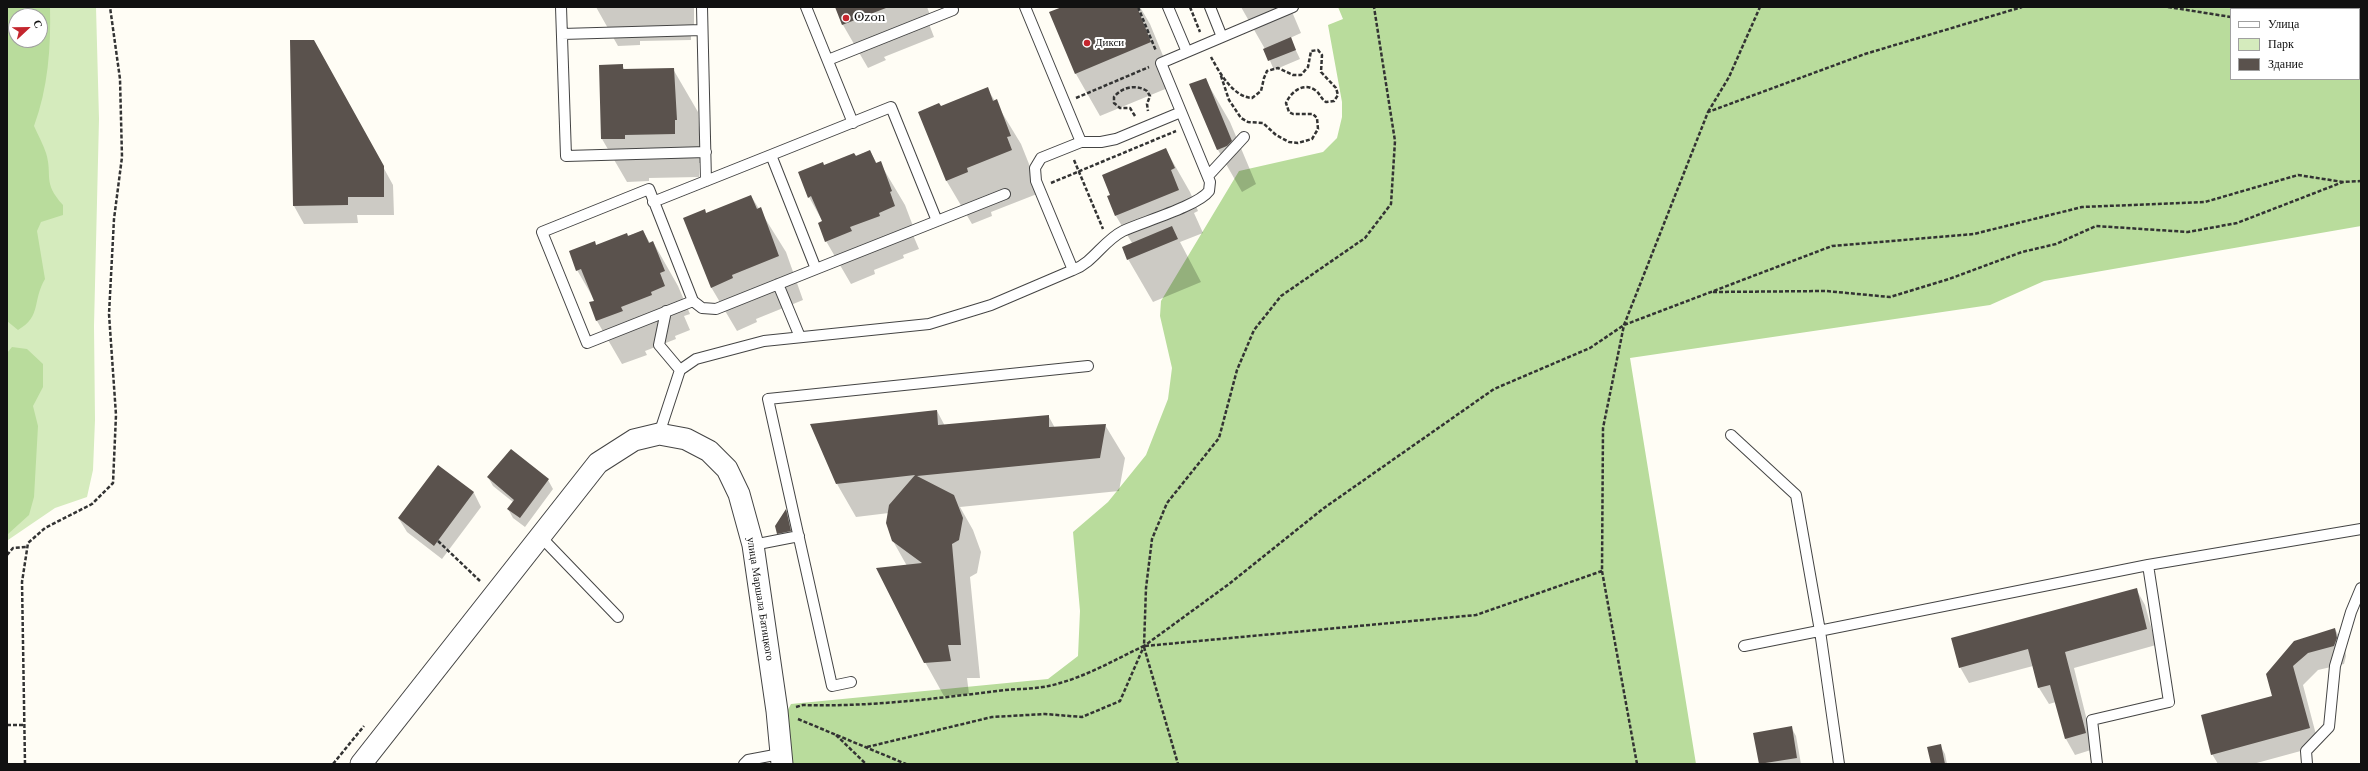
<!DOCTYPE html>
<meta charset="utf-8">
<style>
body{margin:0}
#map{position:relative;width:2368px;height:771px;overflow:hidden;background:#fffdf5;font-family:"Libre Baskerville",serif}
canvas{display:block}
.frame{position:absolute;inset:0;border:8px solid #111;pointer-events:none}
.legend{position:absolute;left:2230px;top:8px;width:130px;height:72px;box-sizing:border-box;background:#fff;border:1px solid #a0a0a0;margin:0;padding:5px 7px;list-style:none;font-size:12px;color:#111}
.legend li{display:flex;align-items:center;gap:8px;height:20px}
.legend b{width:20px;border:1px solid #a0a0a0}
.north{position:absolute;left:8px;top:8px;width:40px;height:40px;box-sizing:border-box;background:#fff;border:1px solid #a0a0a0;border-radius:50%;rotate:68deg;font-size:11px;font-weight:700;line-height:16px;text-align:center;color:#111}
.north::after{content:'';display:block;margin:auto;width:14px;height:18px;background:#c4262e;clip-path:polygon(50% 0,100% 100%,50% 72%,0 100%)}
</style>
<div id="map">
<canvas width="2368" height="771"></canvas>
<div class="frame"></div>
<ul class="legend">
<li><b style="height:5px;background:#fff"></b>Улица</li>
<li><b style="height:11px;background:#d5ebbd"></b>Парк</li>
<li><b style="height:11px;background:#5a524d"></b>Здание</li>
</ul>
<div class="north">С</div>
</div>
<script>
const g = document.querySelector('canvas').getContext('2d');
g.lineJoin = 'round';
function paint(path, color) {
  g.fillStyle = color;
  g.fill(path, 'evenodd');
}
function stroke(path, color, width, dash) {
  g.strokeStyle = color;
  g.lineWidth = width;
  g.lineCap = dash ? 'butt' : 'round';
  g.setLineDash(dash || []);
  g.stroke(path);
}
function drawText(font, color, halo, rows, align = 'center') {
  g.font = font + ' "Libre Baskerville",serif';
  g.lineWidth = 4;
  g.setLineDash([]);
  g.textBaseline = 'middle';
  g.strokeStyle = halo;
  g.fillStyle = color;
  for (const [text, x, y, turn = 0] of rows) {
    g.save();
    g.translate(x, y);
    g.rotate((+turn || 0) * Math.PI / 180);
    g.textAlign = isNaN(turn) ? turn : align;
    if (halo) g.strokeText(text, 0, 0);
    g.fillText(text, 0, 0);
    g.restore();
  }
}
paint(new Path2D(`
 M 7,7 L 96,7 L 99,119 L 94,326 L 95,420 L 93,470 L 87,497 L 55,508 L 8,540 ZM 16,16 L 40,16 L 40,40 L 16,40 Z`), '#d5ebbd');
paint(new Path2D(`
 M 7,7 L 50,7 C 51,48 48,88 34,126 C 38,135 43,144 46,153 C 53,176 42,182 63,205 L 63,215 L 41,222 L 37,231 L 45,279 C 32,301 42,316 18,330 L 7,321 ZM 16,16 L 40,16 L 40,40 L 16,40 Z
 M 1338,7 L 2361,7 L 2361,226 L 2044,281 L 1990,305 L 1630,358 L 1696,764 L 789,764 L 781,723 L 791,704 L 1048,679 L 1078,656 L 1080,611 L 1073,532 L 1108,502 L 1146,455 L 1168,399 L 1172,368 L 1160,316 L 1161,301 L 1239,171 L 1323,152 L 1337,138 L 1342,117 L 1342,102 L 1328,25 L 1343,19 ZM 2231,9 L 2359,9 L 2359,79 L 2231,79 Z
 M 12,347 L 27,349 L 43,364 L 43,387 L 33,406 L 38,426 L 34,497 L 29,515 L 8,534 L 7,353 Z`), '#b9dc9c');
paint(new Path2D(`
 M 596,7 L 694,7 L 694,26 L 691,26 L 691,40 L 640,41 L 640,45 L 618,46 Z
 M 836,7 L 927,7 L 933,23 L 929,24 L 934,37 L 884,57 L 886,60 L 868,68 L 843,25 Z
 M 1064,7 L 1140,7 L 1150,24 L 1175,85 L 1100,116 L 1076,74 Z
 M 1241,7 L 1290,7 L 1301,33 L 1290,38 L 1300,59 L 1274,70 L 1265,49 Z
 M 324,59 L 393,185 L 394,215 L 357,215 L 358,223 L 304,224 L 294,206 Z
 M 622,65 L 625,70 L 673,69 L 698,112 L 701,163 L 699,163 L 699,177 L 649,178 L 649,181 L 627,182 L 602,139 L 600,66 Z
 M 1205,79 L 1230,122 L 1256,184 L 1242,192 L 1218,150 Z
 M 987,88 L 1021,144 L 1035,179 L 1037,194 L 991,212 L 992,216 L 972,224 L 946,180 L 940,107 Z
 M 1166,150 L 1190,192 L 1198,211 L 1194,213 L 1203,233 L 1180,242 L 1201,282 L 1153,302 L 1128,259 L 1132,243 L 1116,216 Z
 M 870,151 L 877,164 L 880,163 L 905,205 L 916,234 L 913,235 L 919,249 L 903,255 L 904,258 L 874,270 L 875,274 L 851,284 L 826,241 L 823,222 L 809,197 L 824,166 Z
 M 751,196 L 786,252 L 803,300 L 756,319 L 757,322 L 737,331 L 711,287 L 706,214 Z
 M 643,231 L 650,243 L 653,242 L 678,286 L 690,314 L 684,316 L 690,330 L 675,336 L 676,339 L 645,351 L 647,355 L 622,364 L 597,321 L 591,303 L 595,301 L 577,270 L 596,246 Z
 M 937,411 L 945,426 L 1049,417 L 1055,428 L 1105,425 L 1125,458 L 1119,491 L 960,507 L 973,530 L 981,552 L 977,573 L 970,577 L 980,678 L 967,678 L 969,694 L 944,696 L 925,662 L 907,566 L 893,541 L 889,513 L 856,517 L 837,484 Z
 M 438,467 L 474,493 L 481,507 L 442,559 L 407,532 L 399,519 Z
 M 488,477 L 548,480 L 553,489 L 525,527 L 513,518 L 508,509 L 513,502 L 493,486 Z
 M 786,510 L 790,519 L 795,540 L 783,542 L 778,533 Z
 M 2136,589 L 2145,605 L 2156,645 L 2074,668 L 2094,749 L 2075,755 L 2066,739 L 2056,702 L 2049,704 L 2039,688 L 2033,666 L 1969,683 L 1960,667 Z
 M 2335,629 L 2345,647 L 2346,656 L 2344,664 L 2318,670 L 2303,685 L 2319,746 L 2253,764 L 2218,764 L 2212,754 L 2273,697 L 2267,674 Z
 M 1791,727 L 1796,736 L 1801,764 L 1760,764 L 1754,734 Z
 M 1940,745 L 1945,754 L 1947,764 L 1932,764 Z`), '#0003');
paint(new Path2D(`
 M 835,7 L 886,7 L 886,8 L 842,25 Z
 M 1062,7 L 1137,7 L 1151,42 L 1075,74 L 1049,12 Z
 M 1291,37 L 1296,50 L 1268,61 L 1263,49 Z
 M 290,40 L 314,40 L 384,166 L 384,197 L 348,197 L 348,205 L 293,206 Z
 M 623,64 L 623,69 L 674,68 L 677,120 L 675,120 L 675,134 L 625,135 L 625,139 L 601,139 L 599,65 Z
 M 1206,78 L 1232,141 L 1227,146 L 1217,150 L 1189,84 Z
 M 988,87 L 993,101 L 997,99 L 1003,115 L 1011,136 L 1007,137 L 1012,150 L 967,168 L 968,172 L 946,181 L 918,112 L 939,103 L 941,106 Z
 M 1166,148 L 1175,168 L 1171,170 L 1179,190 L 1115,216 L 1107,196 L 1110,195 L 1102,175 Z
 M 870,150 L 876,163 L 881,161 L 892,191 L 890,192 L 895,206 L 879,213 L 880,216 L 850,227 L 852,231 L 825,242 L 818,223 L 822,221 L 811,196 L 808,198 L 798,172 L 823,162 L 824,165 L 854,153 L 856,156 Z
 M 751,195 L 757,209 L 761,207 L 779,256 L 732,275 L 733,278 L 711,288 L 683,218 L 705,209 L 706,213 Z
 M 1172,226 L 1178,239 L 1127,260 L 1122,247 Z
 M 643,230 L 649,243 L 653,241 L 665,271 L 660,273 L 665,286 L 651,292 L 652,295 L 621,307 L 623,311 L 596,321 L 589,302 L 594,301 L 581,269 L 576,271 L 569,251 L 595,241 L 596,245 L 627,233 L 628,236 Z
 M 937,410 L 938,425 L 1049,415 L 1049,427 L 1106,424 L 1100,458 L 917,476 L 954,495 L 963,518 L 959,540 L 952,544 L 961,645 L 948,645 L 951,661 L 924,663 L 876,568 L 922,563 L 892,541 L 886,523 L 889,505 L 915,475 L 836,484 L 810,424 Z
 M 511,449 L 549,479 L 520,518 L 507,509 L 514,500 L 487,477 Z
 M 438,465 L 474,492 L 434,546 L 398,518 Z
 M 786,509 L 791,531 L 777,534 L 775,526 Z
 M 2137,588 L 2147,629 L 2065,652 L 2086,733 L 2065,739 L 2050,685 L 2038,688 L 2028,649 L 1959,668 L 1951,638 Z
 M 2335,628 L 2337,638 L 2334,646 L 2308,653 L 2293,666 L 2310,728 L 2211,755 L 2201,715 L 2272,696 L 2266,674 L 2294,641 Z
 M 1792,726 L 1797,758 L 1759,764 L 1753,733 Z
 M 1941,744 L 1945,764 L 1931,764 L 1927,747 Z`), '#5a524d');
const service = new Path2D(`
 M 561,7 L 566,156 L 706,152
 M 702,7 L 706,181
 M 806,7 L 853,123
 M 1168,7 L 1187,52
 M 1210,7 L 1222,37
 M 562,34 L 702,30
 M 828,60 L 953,10 L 952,7
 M 1081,142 L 1101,142 L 1116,139 L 1181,112
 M 771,155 L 891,107 L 937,221 L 816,269
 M 1208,176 L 1244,137
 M 649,189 L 693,301 L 587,343 L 542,232 Z
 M 653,202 L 771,155 L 816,269 L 716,309 L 702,308 L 693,301
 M 937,221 L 1005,194
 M 1073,270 C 1094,262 1103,241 1123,231 C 1142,222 1198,206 1209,191 L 1210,182 L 1161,63 L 1293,7
 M 778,284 L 800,337
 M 666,311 L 659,345 L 680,370
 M 659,434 L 680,370 L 696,359 L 764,341 L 929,324 L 991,305 L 1073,270 L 1036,181 L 1035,168 L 1041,158 L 1081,142 L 1025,7
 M 1731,435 L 1796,495 L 1820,631 L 1839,764
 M 540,536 L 618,617
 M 753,545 L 799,536
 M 1744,646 L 2148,565 L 2361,529
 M 851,682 L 832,686 L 768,399 L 1088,366
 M 744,764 L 748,760 L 780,754
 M 2097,764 L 2092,720 L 2169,702 L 2148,565
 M 2307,764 L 2306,751 L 2329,727 L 2335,666 L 2351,612 L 2361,588`);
const minor = new Path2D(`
 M 361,764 L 598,463 L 634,440 L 659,434 L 686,439 L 709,451 L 727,469 L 739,494 L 753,545 L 777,711 L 782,764`);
stroke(service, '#444', 12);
stroke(minor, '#444', 23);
stroke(new Path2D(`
 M 1138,7 L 1156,51
 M 1190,7 L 1200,32
 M 2168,7 L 2231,17
 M 2359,36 L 2361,36
 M 1211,57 C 1219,72 1233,97 1252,98 L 1261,91 L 1264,78 L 1267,71 L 1278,68 L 1293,75 L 1301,75 L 1308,67 L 1311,51 L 1318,50 L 1322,55 L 1321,72 L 1336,88 L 1338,95 L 1334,101 L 1326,102 C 1321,99 1320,93 1315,90 C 1303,82 1291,92 1286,103 L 1289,112 L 1293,114 L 1313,114 L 1317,118 L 1318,129 L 1312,139 L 1298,143 L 1289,142 L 1276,135 L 1263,123 L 1248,122 L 1241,118 L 1229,100 L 1220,73
 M 1076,98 L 1149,67
 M 1708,112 L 1729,77 L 1760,7
 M 1135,116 L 1130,108 L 1120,108 L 1114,103 L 1114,97 C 1122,87 1136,84 1147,91 L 1150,96 L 1147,104 L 1148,111
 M 1074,160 L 1103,229
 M 1051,183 L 1176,131
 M 1713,292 L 1826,291 L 1890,297 L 1949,279 L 2022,252 L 2056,244 L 2096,226 L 2188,232 L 2237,223 L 2343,182 L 2361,181
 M 438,541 L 480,581
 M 7,555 L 13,548 L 26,547
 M 1145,646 L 1476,615 L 1602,571
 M 1144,647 L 1178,764
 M 796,707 L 803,705 C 868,707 932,699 997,691 C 1019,688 1039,690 1060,683 C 1089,675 1116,659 1144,646 L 1146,588 L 1152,539 L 1167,503 L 1219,438 L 1237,370 L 1254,330 L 1281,296 L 1365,238 L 1391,204 L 1395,141 L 1374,7
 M 798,719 L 906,764
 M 7,725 L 25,725
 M 836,735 L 866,764
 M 867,747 L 992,717 L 1045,714 L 1082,717 L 1120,701 L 1144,646 L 1229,584 L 1324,508 L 1494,389 L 1590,348 L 1624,325 L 1832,246 L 1974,234 L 2082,207 L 2205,202 L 2298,175 L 2343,182
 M 25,764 L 22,582 L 28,543 L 45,528 L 92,504 L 113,483 L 116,415 L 109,314 L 114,219 L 122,157 L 120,79 L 110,7
 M 333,764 L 364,726
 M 1637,764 L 1602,571 L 1603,428 L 1624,325 L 1708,112 L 1865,54 L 2022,7`), '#333', 2.5, [4, 2]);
stroke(service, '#fff', 10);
stroke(minor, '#fff', 21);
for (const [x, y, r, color] of [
 [846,18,4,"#c4262e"],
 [1087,43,4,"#c4262e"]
]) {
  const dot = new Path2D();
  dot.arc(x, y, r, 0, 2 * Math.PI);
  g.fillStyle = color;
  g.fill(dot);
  stroke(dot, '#fff', 1.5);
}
drawText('11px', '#111', '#fff', [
 ["Ozon",854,18],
 ["Дикси",1095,43]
], 'left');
drawText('11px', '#111', '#fff', [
 ["улица Маршала Батицкого",760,599,81]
]);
</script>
